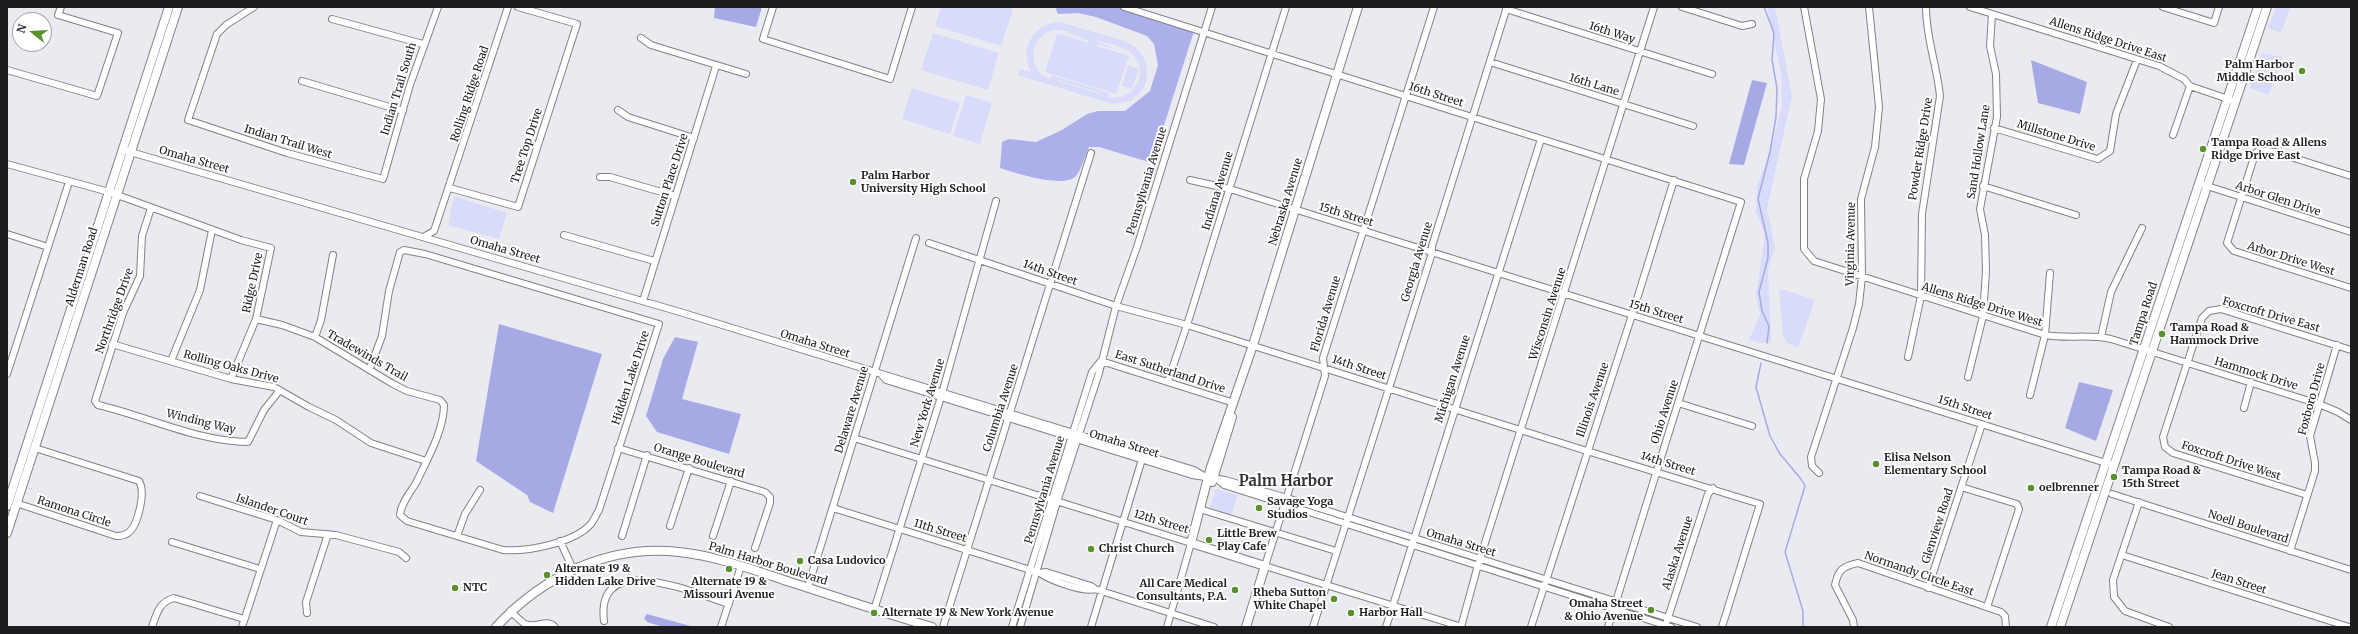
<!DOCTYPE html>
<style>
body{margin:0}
#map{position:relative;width:2358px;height:634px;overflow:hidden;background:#eaebf1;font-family:Merriweather,serif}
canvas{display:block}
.frame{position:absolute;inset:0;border:8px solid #1c1d1f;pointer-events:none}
.north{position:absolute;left:12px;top:12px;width:40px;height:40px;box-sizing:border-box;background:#fff;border:1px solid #a4a5a5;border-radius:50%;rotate:288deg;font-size:11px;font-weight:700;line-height:16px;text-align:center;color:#1c1d1f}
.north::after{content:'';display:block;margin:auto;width:14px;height:18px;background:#5c902a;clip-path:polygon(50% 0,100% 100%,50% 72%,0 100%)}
</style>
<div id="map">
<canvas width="2358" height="634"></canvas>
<div class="frame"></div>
<div class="north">N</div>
</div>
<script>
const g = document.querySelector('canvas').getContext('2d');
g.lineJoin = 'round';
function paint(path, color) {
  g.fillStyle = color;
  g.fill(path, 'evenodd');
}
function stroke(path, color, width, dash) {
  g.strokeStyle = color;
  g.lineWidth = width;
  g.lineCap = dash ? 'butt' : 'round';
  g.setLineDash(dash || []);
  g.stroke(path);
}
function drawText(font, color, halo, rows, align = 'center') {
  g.font = font + ' Merriweather,serif';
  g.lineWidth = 4;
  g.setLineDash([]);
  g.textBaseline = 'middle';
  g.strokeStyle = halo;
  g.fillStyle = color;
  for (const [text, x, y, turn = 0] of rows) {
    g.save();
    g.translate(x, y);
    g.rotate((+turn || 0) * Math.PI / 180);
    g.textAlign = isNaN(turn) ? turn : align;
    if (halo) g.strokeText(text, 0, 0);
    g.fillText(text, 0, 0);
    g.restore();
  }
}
paint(new Path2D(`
 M 941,7 L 1006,7 L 1013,9 L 1001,46 L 935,26 Z
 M 1767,7 L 1775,7 L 1792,96 L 1767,209 L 1775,247 L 1768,269 L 1771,342 L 1760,343 L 1749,340 L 1760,314 L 1756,297 L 1765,234 L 1756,212 L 1757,187 L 1773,141 L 1782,105 L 1781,74 Z
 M 2276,7 L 2290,7 L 2281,33 L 2268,28 Z
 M 1059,22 L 1125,41 L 1135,47 L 1143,56 L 1147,67 L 1147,79 L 1142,91 L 1130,101 L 1112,104 L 1018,75 L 1020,69 L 1031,72 C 1019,50 1033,23 1059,22 ZM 1053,30 L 1062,30 L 1090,39 L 1061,31 L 1089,41 L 1088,43 L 1057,33 L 1045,72 L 1116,94 L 1129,56 L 1096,46 L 1097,44 L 1125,52 L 1097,42 L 1098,41 C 1108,44 1125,46 1133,55 C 1151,73 1132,103 1108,97 L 1109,93 L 1051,75 L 1050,79 C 1026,70 1029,37 1053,30 ZM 1058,80 L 1100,93 L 1100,94 L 1058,81 Z
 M 933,33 L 999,53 L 988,90 L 921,70 Z
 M 2262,53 L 2282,57 L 2269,95 L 2250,88 Z
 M 1128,65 L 1139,69 L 1132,89 L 1122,86 Z
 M 912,88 L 960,103 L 950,134 L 902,119 Z
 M 966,95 L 992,103 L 980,144 L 953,136 Z
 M 454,196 L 507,213 L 499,239 L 448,225 Z
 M 1779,290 L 1785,290 L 1815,300 L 1798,348 L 1786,342 L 1783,335 Z
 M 1216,489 L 1238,495 L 1231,515 L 1210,507 Z`), '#d9dbfb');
paint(new Path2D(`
 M 1055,7 L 1116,7 L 1194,31 L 1152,163 L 1099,147 L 1089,147 C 1085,155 1082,169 1076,176 C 1064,189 1015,173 1000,168 L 1002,142 L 1009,139 L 1036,142 L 1062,130 L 1087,114 L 1098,111 L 1125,111 L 1150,91 L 1158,65 L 1154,44 L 1147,36 L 1096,17 L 1078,13 L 1058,14 Z`), '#adafeb');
paint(new Path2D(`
 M 715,7 L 762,7 L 756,27 L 714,18 Z
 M 2031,60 L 2087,82 L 2080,114 L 2038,103 Z
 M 1752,80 L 1767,83 L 1744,165 L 1729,164 Z
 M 499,324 L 602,354 L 553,513 L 530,502 L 527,495 L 476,461 Z
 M 675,337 L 698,342 L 682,399 L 741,414 L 729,454 L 657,432 L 646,416 L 663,359 Z
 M 2079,382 L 2113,390 L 2096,441 L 2065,428 Z
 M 647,614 L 694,627 L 663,627 L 647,622 L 644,618 Z`), '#a7a9e5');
stroke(new Path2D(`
 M 1764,7 L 1774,33 L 1772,60 L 1777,88 L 1776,117 L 1770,152 L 1758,199 L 1768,243 L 1768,258 L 1759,292 L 1762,311 L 1769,326 L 1767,343
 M 1761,363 L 1756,387 L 1770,436 L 1780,454 L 1801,479 L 1805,486 L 1785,552 L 1803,611 L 1803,627`), '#a7a9e5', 1.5);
const minor = new Path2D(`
 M 254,7 L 226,25 L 217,34 L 188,120 L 287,153 L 383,179 L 410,85 L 438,7
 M 773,7 L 763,39 L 890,79 L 912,7
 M 1124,7 L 1741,202 L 1608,627
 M 1434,7 L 1323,358 L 1325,376 L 1265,566 L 1462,627
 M 1682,7 L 1742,26 L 1752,24
 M 1804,7 L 1821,99 L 1818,131 L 1804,179 L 1804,249 L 1814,261 L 2045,335 C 2067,339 2089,334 2111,339 L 2319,404 L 2338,412 L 2351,420
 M 1970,7 L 2159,66 L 2184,79 L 2190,86 L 2231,100
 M 2163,7 L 2214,23 L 2219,7
 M 1506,9 L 1712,74
 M 332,19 L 423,44
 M 641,38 L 651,45 L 746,74
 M 1490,62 L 1693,126
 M 7,70 L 97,96 L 118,33 L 58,15 L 61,7
 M 302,81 L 403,111
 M 618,110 L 628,117 L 694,138
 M 1994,128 L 2098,159 L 2110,151 L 2116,114 L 2137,60
 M 2173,135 L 2190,86
 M 127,151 L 680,312 L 1194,470 L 1204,476
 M 7,164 L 109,192 L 241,240 L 271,248 L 256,319 L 231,379
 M 2351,176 L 2275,152 L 2259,150 L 2255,154 L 2227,243 L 2234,251 L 2351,288
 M 600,177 L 610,177 L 675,196
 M 1190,180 L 1230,189 L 2109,464
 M 2204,185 L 2351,232
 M 1983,186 L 2076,215
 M 450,188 L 518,207 L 577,24 L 518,7
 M 151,208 L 142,236 L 140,276 L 123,313 L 95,401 L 98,405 C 146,416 199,442 248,442 L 264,410 L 280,390
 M 7,234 L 48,247
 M 564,235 L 654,261
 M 425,236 L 434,231 L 508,7
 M 929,243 L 1116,306 L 1187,325 L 1587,451 L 1760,504 L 1722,627
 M 643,301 L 716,66
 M 256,319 L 282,325 L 315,337 L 393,384 L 407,391 L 440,400 L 444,405 C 444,430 427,460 416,483 C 410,493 401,503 400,515 L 407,521 L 503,550 C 527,552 574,543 591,524 C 594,520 596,515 599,510 L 659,324 L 425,254 L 404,250 L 400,252 L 389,291 L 382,336 L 370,368
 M 315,337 L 321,320 L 333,255
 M 2101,337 L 2111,292 L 2142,228
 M 112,344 L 231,379 L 274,387 L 309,407 L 336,420 L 371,443 L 426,461
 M 1908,357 L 1921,296 L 1922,214 L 1940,96 C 1937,65 1926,39 1926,7
 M 171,361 L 200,290 L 212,230
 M 1101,361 L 1234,403
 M 7,374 L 69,182
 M 881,374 L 886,380 L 1192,475 L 1225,480 L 1287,498 L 1697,627
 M 1968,377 L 1983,316 L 1986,271 L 1985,235 L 1980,209 L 1997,117 L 1996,74 L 1990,46 L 1992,14
 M 1168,381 L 1187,325 L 1286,7
 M 2030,395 L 2045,335 L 2050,273
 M 1678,403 L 1752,426
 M 2244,408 L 2251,382
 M 854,438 L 1191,543 L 1167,627
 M 618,448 L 765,492 L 770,497 L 770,503 L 755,548
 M 1819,473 L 1812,466 L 1811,457 L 1853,328 L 1859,304 L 1862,277 L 1861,199 L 1875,147 L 1879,107 L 1869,7
 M 1218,480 L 1224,485 L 1671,627
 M 1961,487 L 2017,504 L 2019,509 L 1987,607
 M 2112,494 L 2351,570
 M 2307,495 L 2173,453 L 2165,447 L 2163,437 L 2202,318 L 2209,311 L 2221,309 L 2351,350
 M 200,496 L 277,520 L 301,532 L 336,535 L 399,552 L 406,558
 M 2139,502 L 2113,580 L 2114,597 L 2125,611 L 2169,627
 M 16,503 L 116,536 C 120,536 124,536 128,533 C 138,526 146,492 139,481 L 35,448
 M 833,508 L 1040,573 C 1049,580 1085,593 1095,589
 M 1203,510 L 1336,551
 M 670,526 L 689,468
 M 457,536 L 465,514 L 480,490
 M 622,536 L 647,455
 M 713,536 L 731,481
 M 560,541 L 573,569
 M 172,542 L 260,569
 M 2290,551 L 2315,471 L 2315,463 L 2310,436 L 2337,345
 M 2122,555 L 2349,627
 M 1040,573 L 1046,572 L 1091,586 L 1095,589 L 1214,627
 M 808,587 L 916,238
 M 1928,588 L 1982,424
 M 874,610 L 941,397 L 996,201
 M 510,611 C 515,615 520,621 525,624 C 535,629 546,618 555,627
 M 307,613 L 306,602 L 328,534
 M 604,621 C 595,549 694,593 729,604
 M 1667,621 L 1708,494 L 1713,488
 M 152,627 C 157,613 159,602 174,598 L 244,619
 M 242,627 L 277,520
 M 721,627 L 741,566
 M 943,627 L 1091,153
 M 1012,627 L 1092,372 L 1100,362
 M 1020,627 L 1057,502 L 1099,373 L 1116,306 L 1137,247 L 1212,7
 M 1091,627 L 1143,456
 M 1313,627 L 1432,253 L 1432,246 L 1507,7
 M 1386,627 L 1541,139
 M 1461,627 L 1478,565 L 1654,7
 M 1531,627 L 1632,315 L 1674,180
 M 1854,627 L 1853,620 L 1835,585 C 1838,570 1843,566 1858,563 L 2001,612 L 2005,616 L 2006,627`);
const major = new Path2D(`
 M 1212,482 L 1232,417
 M 7,506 L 169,7
 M 7,533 L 178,7
 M 1191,543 L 1210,470 L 1253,345 L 1358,7
 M 1191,543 L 1265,566 L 1246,627
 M 496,627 C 543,576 609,544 679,552 C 717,556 754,570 790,582 C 837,597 884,613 932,627
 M 2051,627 L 2258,7
 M 2060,627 L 2267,7`);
stroke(minor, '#818187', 8);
stroke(major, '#818187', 10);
stroke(minor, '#fff', 6);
stroke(major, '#fff', 8);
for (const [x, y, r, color] of [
 [2302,71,4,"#5c902a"],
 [2203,149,4,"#5c902a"],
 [853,182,4,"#5c902a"],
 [2162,334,4,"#5c902a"],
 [1876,464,4,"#5c902a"],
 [2114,477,4,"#5c902a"],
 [2031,488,4,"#5c902a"],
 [1259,508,4,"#5c902a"],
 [1209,540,4,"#5c902a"],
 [1091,549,4,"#5c902a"],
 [800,561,4,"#5c902a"],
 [729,569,4,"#5c902a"],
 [547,575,4,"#5c902a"],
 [455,588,4,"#5c902a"],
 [1235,590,4,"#5c902a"],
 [1334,599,4,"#5c902a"],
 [1651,610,4,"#5c902a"],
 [874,613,4,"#5c902a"],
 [1351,613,4,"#5c902a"]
]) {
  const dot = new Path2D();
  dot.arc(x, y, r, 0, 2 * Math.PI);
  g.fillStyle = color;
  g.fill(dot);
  stroke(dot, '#fff', 1.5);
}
drawText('11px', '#1c1d1f', '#fff', [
 ["16th Way",1612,33,18],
 ["Allens Ridge Drive East",2108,40,18],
 ["16th Lane",1594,85,17],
 ["Indian Trail South",399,89,-73],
 ["Rolling Ridge Road",470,94,-72],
 ["16th Street",1436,95,18],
 ["Millstone Drive",2056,136,17],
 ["Indian Trail West",288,142,17],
 ["Tree Top Drive",527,146,-72],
 ["Powder Ridge Drive",1921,149,-81],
 ["Sand Hollow Lane",1979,152,-81],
 ["Omaha Street",194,160,16],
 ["Sutton Place Drive",670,180,-72],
 ["Pennsylvania Avenue",1147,181,-73],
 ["Indiana Avenue",1218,191,-73],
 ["Arbor Glen Drive",2278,199,18],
 ["Nebraska Avenue",1286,202,-73],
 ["15th Street",1346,215,17],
 ["Virginia Avenue",1851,244,-89],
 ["Omaha Street",505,250,16],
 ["Arbor Drive West",2291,259,17],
 ["Georgia Avenue",1417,262,-73],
 ["Alderman Road",82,267,-72],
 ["14th Street",1050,273,19],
 ["Ridge Drive",253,283,-78],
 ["Allens Ridge Drive West",1982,305,17],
 ["Northridge Drive",115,311,-70],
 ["15th Street",1656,312,17],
 ["Florida Avenue",1326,314,-73],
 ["Wisconsin Avenue",1548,314,-72],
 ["Tampa Road",2144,314,-72],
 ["Foxcroft Drive East",2271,315,16],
 ["Omaha Street",815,344,17],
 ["Tradewinds Trail",367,356,30],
 ["Rolling Oaks Drive",231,367,15],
 ["14th Street",1359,368,18],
 ["East Sutherland Drive",1170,372,18],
 ["Hammock Drive",2256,374,17],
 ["Hidden Lake Drive",631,378,-72],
 ["Michigan Avenue",1453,379,-72],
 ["Foxboro Drive",2312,399,-75],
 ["Illinois Avenue",1593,400,-71],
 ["New York Avenue",928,403,-73],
 ["Columbia Avenue",1001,408,-72],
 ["15th Street",1965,408,18],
 ["Delaware Avenue",852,410,-73],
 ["Ohio Avenue",1665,412,-72],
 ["Winding Way",201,422,14],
 ["Omaha Street",1124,444,17],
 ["Orange Boulevard",699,461,17],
 ["Foxcroft Drive West",2231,461,18],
 ["14th Street",1668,464,17],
 ["Pennsylvania Avenue",1045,490,-73],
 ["Islander Court",272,510,19],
 ["Ramona Circle",74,512,18],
 ["12th Street",1161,522,17],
 ["Glenview Road",1938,526,-72],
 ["Noell Boulevard",2248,527,18],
 ["11th Street",940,531,17],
 ["Omaha Street",1461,543,17],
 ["Alaska Avenue",1678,553,-72],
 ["Palm Harbor Boulevard",768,564,17],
 ["Normandy Circle East",1919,574,19],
 ["Jean Street",2239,582,18]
]);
drawText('bold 11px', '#1c1d1f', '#fff', [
 ["Palm Harbor",2294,65,"right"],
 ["Middle School",2294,78,"right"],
 ["Tampa Road & Allens",2211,143],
 ["Ridge Drive East",2211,156],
 ["Palm Harbor",861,176],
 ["University High School",861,189],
 ["Tampa Road &",2170,328],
 ["Hammock Drive",2170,341],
 ["Elisa Nelson",1884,458],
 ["Elementary School",1884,471],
 ["Tampa Road &",2122,471],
 ["15th Street",2122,484],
 ["oelbrenner",2039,488],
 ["Savage Yoga",1267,502],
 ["Studios",1267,515],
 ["Little Brew",1217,534],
 ["Play Cafe",1217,547],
 ["Christ Church",1099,549],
 ["Casa Ludovico",808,561],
 ["Alternate 19 &",555,569],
 ["Hidden Lake Drive",555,582],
 ["Alternate 19 &",729,582,"center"],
 ["Missouri Avenue",729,595,"center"],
 ["All Care Medical",1227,584,"right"],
 ["Consultants, P.A.",1227,597,"right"],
 ["NTC",463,588],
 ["Rheba Sutton",1326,593,"right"],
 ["White Chapel",1326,606,"right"],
 ["Omaha Street",1643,604,"right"],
 ["& Ohio Avenue",1643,617,"right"],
 ["Alternate 19 & New York Avenue",882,613],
 ["Harbor Hall",1359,613]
], 'left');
drawText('bold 15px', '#323337', '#fff', [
 ["Palm Harbor",1286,482]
]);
</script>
